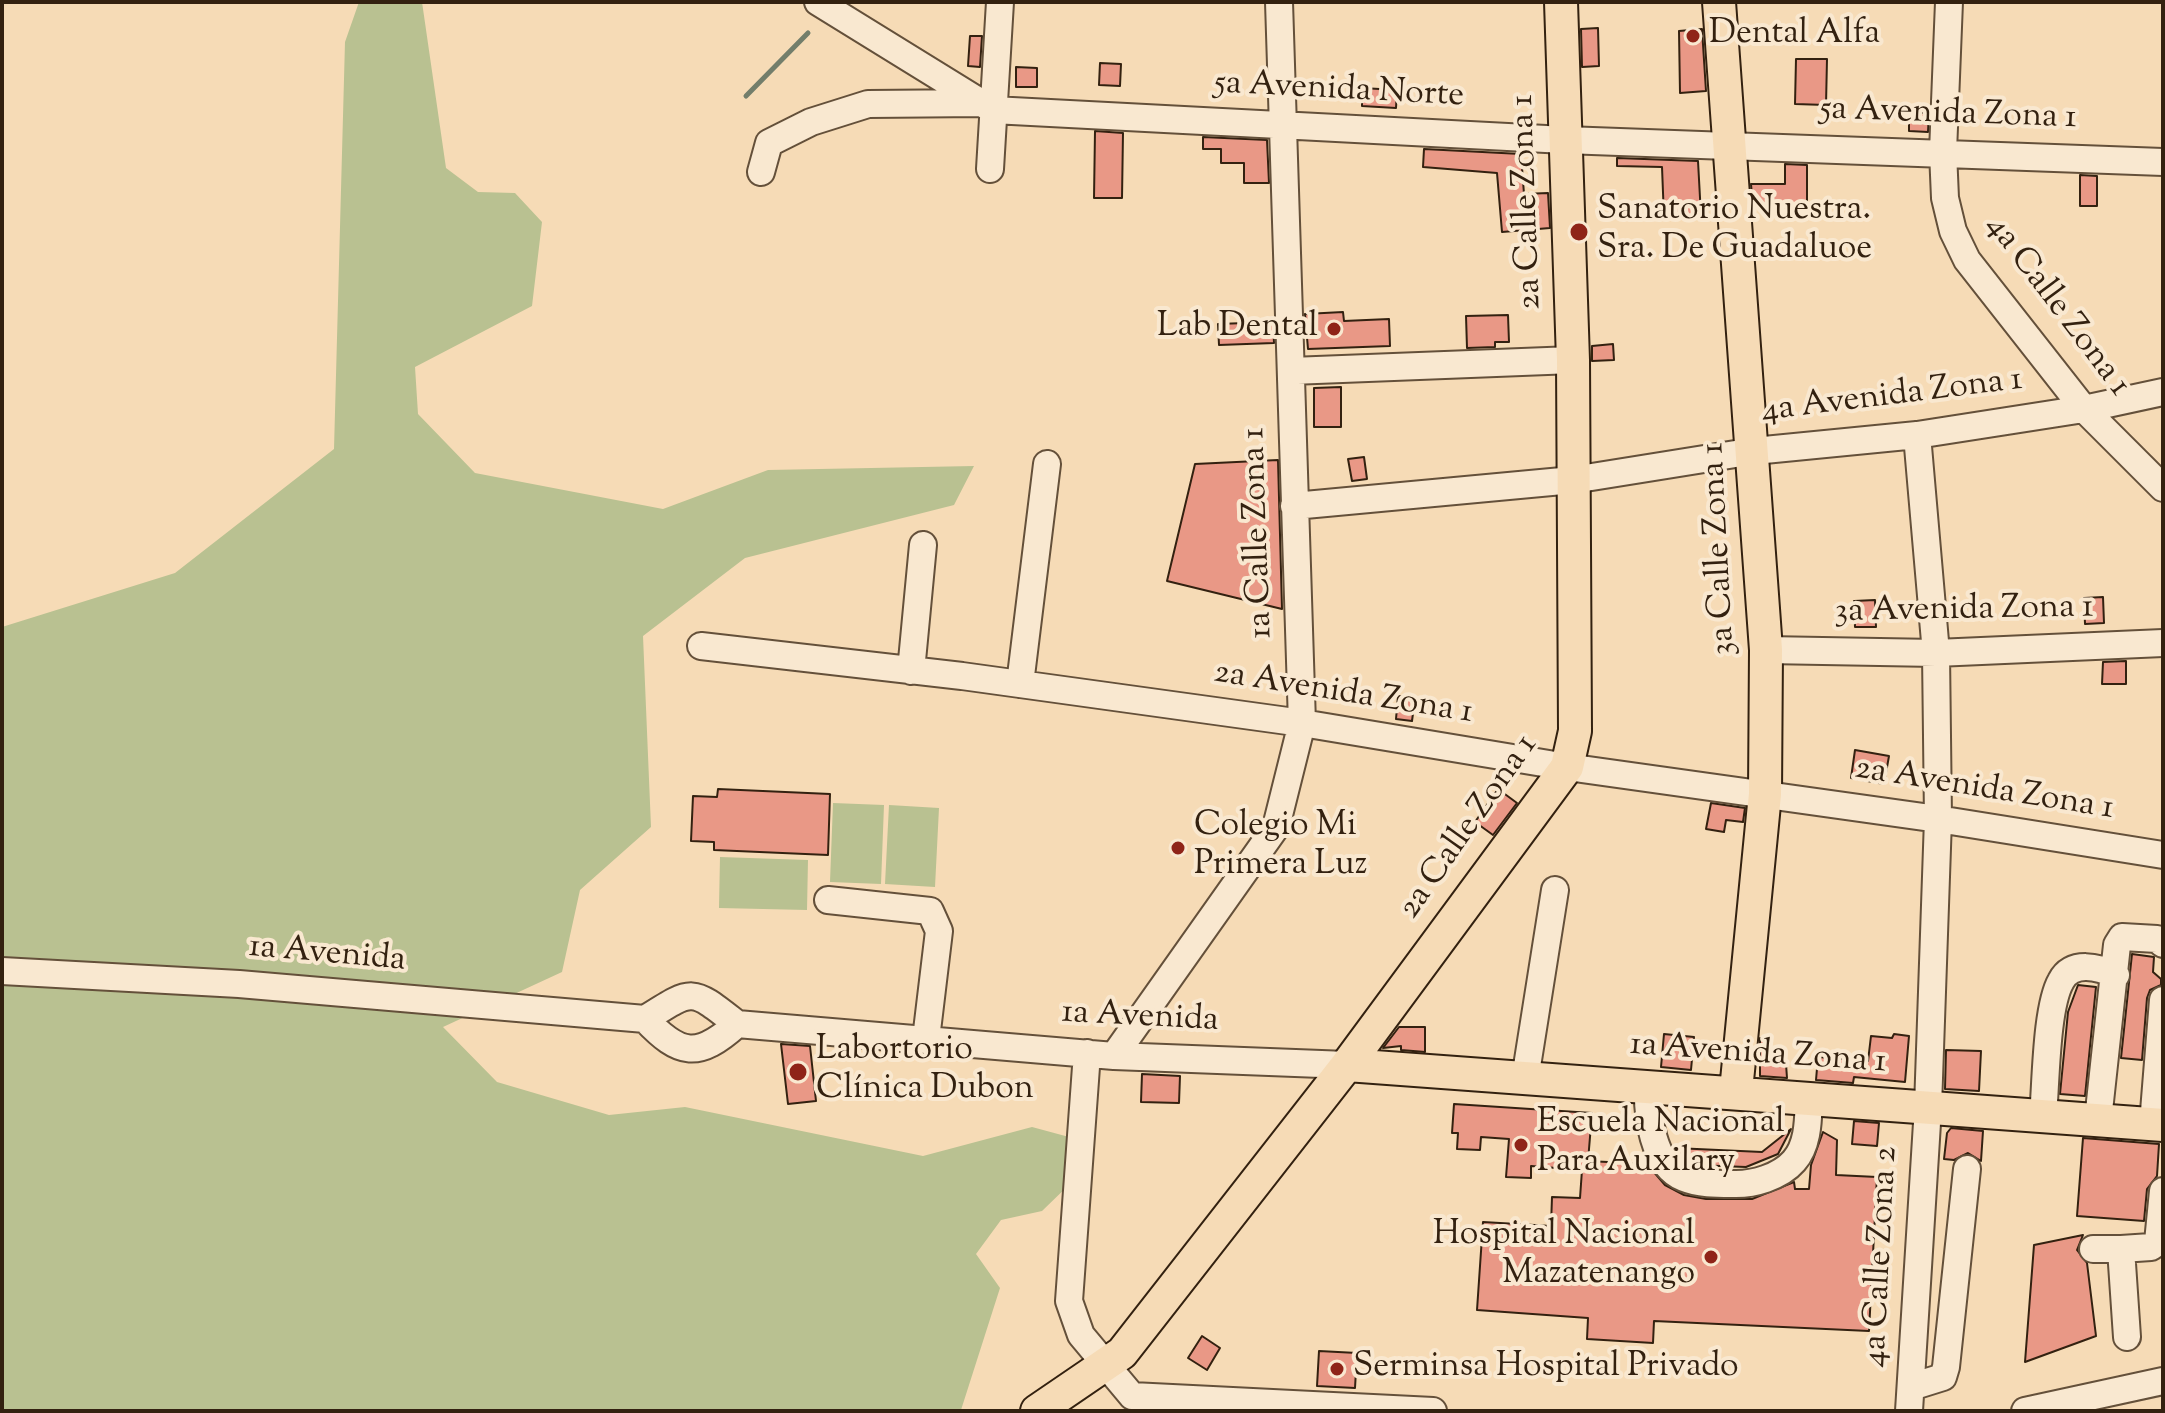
<!DOCTYPE html>
<meta charset="utf-8">
<style>
body{margin:0}
#map{position:relative;width:2165px;height:1413px;overflow:hidden;background:#f6dbb6;font-family:"Sorts Mill Goudy",serif}
canvas{display:block}
.frame{position:absolute;inset:0;border:4px solid #332110;pointer-events:none}
</style>
<div id="map">
<canvas width="2165" height="1413"></canvas>
<div class="frame"></div>
</div>
<script>
const g = document.querySelector('canvas').getContext('2d');
g.lineJoin = 'round';
function paint(path, color) {
  g.fillStyle = color;
  g.fill(path, 'evenodd');
}
function stroke(path, color, width, dash) {
  g.strokeStyle = color;
  g.lineWidth = width;
  g.lineCap = dash ? 'butt' : 'round';
  g.setLineDash(dash || []);
  g.stroke(path);
}
function drawText(font, color, halo, rows, align = 'center') {
  g.font = font + ' "Sorts Mill Goudy",serif';
  g.lineWidth = 8;
  g.setLineDash([]);
  g.textBaseline = 'middle';
  g.strokeStyle = halo;
  g.fillStyle = color;
  for (const [text, x, y, turn = 0] of rows) {
    g.save();
    g.translate(x, y);
    g.rotate((+turn || 0) * Math.PI / 180);
    g.textAlign = isNaN(turn) ? turn : align;
    if (halo) g.strokeText(text, 0, 0);
    g.fillText(text, 0, 0);
    g.restore();
  }
}
paint(new Path2D(`
 M 359,2 L 422,2 L 446,168 L 478,192 L 515,193 L 542,222 L 532,306 L 415,367 L 418,414 L 475,473 L 663,509 L 768,470 L 974,466 L 954,505 L 745,558 L 643,636 L 651,827 L 580,890 L 562,972 L 443,1027 L 497,1082 L 609,1115 L 685,1107 L 923,1156 L 1032,1127 L 1069,1137 L 1074,1180 L 1042,1211 L 1001,1220 L 976,1254 L 1000,1288 L 961,1410 L 2,1411 L 2,627 L 175,573 L 334,449 L 345,42 Z
 M 833,803 L 884,805 L 881,884 L 830,882 Z
 M 889,805 L 939,808 L 935,887 L 885,884 Z
 M 720,857 L 808,860 L 807,910 L 719,908 Z`), '#b9c191');
stroke(new Path2D(`
 M 746,96 L 808,33`), '#737e6b', 5);
const building = new Path2D(`
 M 1598,28 L 1599,66 L 1582,67 L 1581,29 Z
 M 1702,29 L 1706,91 L 1680,93 L 1679,31 Z
 M 970,36 L 982,36 L 980,67 L 968,66 Z
 M 1796,59 L 1827,59 L 1826,105 L 1795,104 Z
 M 1100,63 L 1121,64 L 1120,86 L 1099,85 Z
 M 1016,67 L 1037,68 L 1037,87 L 1016,87 Z
 M 1362,88 L 1397,90 L 1396,108 L 1362,106 Z
 M 1909,113 L 1929,113 L 1928,132 L 1909,131 Z
 M 1095,131 L 1123,133 L 1122,198 L 1094,198 Z
 M 1203,137 L 1267,140 L 1269,183 L 1244,183 L 1244,163 L 1221,163 L 1221,149 L 1203,149 Z
 M 1424,149 L 1521,154 L 1524,194 L 1548,193 L 1550,228 L 1502,232 L 1497,173 L 1423,167 Z
 M 1617,158 L 1698,161 L 1701,216 L 1664,218 L 1662,167 L 1617,166 Z
 M 1785,164 L 1807,165 L 1807,208 L 1753,208 L 1751,184 L 1785,184 Z
 M 2080,175 L 2097,176 L 2097,206 L 2080,206 Z
 M 1343,312 L 1344,321 L 1389,319 L 1390,346 L 1308,349 L 1305,314 Z
 M 1508,315 L 1509,342 L 1495,342 L 1495,347 L 1467,348 L 1466,316 Z
 M 1273,322 L 1274,343 L 1219,345 L 1218,324 Z
 M 1613,344 L 1614,360 L 1592,361 L 1592,346 Z
 M 1341,387 L 1341,427 L 1314,427 L 1314,388 Z
 M 1364,457 L 1367,479 L 1352,481 L 1348,459 Z
 M 1278,460 L 1282,609 L 1167,581 L 1195,464 Z
 M 2103,597 L 2104,623 L 2085,624 L 2084,598 Z
 M 1875,600 L 1876,627 L 1855,627 L 1854,601 Z
 M 2126,661 L 2126,684 L 2102,684 L 2103,662 Z
 M 1398,696 L 1415,698 L 1412,721 L 1396,719 Z
 M 1855,750 L 1889,756 L 1884,784 L 1851,778 Z
 M 718,789 L 830,794 L 828,855 L 714,850 L 714,842 L 691,841 L 693,796 L 717,797 Z
 M 1498,789 L 1517,803 L 1493,835 L 1475,822 Z
 M 1711,803 L 1745,808 L 1743,822 L 1726,820 L 1724,832 L 1706,829 Z
 M 2132,954 L 2154,957 L 2153,972 L 2161,979 L 2161,985 L 2150,990 L 2147,998 L 2142,1060 L 2121,1058 Z
 M 2078,985 L 2096,987 L 2085,1096 L 2060,1094 L 2068,1012 Z
 M 1399,1027 L 1425,1027 L 1425,1052 L 1401,1050 L 1401,1046 L 1383,1048 Z
 M 1664,1034 L 1694,1037 L 1691,1070 L 1661,1067 Z
 M 1894,1034 L 1909,1036 L 1905,1082 L 1854,1077 L 1853,1083 L 1816,1080 L 1818,1057 L 1868,1061 L 1871,1036 L 1892,1038 Z
 M 1760,1038 L 1770,1039 L 1770,1059 L 1786,1064 L 1787,1078 L 1760,1076 Z
 M 781,1044 L 810,1046 L 816,1101 L 788,1104 Z
 M 1946,1050 L 1981,1051 L 1979,1091 L 1945,1089 Z
 M 1142,1074 L 1180,1076 L 1179,1103 L 1141,1102 Z
 M 1454,1104 L 1592,1113 L 1588,1161 L 1647,1164 L 1665,1185 L 1684,1195 L 1706,1199 L 1752,1199 L 1794,1182 L 1795,1189 L 1809,1189 L 1811,1165 L 1823,1132 L 1837,1140 L 1836,1175 L 1877,1177 L 1869,1331 L 1654,1321 L 1653,1343 L 1587,1339 L 1588,1318 L 1477,1310 L 1483,1222 L 1551,1226 L 1552,1197 L 1580,1198 L 1582,1170 L 1531,1166 L 1531,1178 L 1506,1177 L 1509,1139 L 1481,1137 L 1480,1150 L 1457,1149 L 1458,1133 L 1452,1133 Z
 M 1854,1121 L 1879,1123 L 1877,1146 L 1852,1144 Z
 M 1951,1128 L 1983,1131 L 1981,1161 L 1968,1153 L 1954,1160 L 1944,1159 L 1947,1133 Z
 M 1791,1129 L 1778,1154 L 1746,1167 L 1694,1165 L 1684,1159 L 1675,1148 L 1762,1152 Z
 M 2083,1138 L 2159,1144 L 2157,1176 L 2147,1189 L 2144,1221 L 2077,1216 Z
 M 2083,1235 L 2077,1250 L 2087,1263 L 2096,1336 L 2025,1362 L 2034,1245 Z
 M 1202,1336 L 1220,1348 L 1207,1370 L 1188,1358 Z
 M 1319,1351 L 1357,1353 L 1355,1388 L 1317,1386 Z`);
paint(building, '#e99886');
stroke(building, '#332110', 2);
const minor = new Path2D(`
 M 818,2 L 993,110 L 1565,140 L 2163,162
 M 1949,2 L 1943,152 L 1945,198 L 1953,231 L 1967,260 L 2084,409 L 2163,488
 M 990,169 L 1000,2
 M 761,172 L 769,143 L 811,122 L 868,104 L 982,103
 M 1291,371 L 1573,360
 M 1294,506 L 1573,480 L 1754,451 L 1917,435 L 2084,409 L 2163,392
 M 701,646 L 962,676 L 1302,723 L 1567,767 L 1938,819 L 2163,855
 M 1766,650 L 1936,653 L 2163,643
 M 911,671 L 923,545
 M 1020,684 L 1047,464
 M 828,900 L 930,911 L 939,931 L 926,1039
 M 2,971 L 239,984 L 645,1019 C 694,988 691,988 737,1024 L 1114,1056 L 1347,1065
 M 645,1019 C 680,1056 698,1059 737,1024
 M 1087,1053 L 1069,1301 L 1081,1335 L 1132,1396
 M 1114,1056 L 1276,827 L 1302,723 L 1279,2
 M 1525,1079 L 1555,890
 M 1648,1086 C 1647,1114 1652,1165 1684,1178 C 1699,1184 1716,1184 1732,1184 C 1753,1185 1780,1177 1794,1161 C 1809,1144 1808,1118 1809,1097
 M 2043,1116 C 2046,1083 2046,1007 2061,981 C 2072,960 2099,967 2116,975
 M 2098,1120 L 2117,945 L 2122,937 L 2157,939 L 2163,944
 M 2153,1124 L 2163,1000
 M 2093,1249 L 2121,1249
 M 2127,1337 L 2121,1249 L 2151,1247 L 2158,1242 L 2163,1191
 M 1911,1387 L 1943,1377 L 1946,1367 L 1967,1169
 M 1132,1396 L 1433,1411
 M 1909,1411 L 1928,1107 L 1938,819 L 1936,653 L 1917,435
 M 2025,1411 L 2163,1381`);
const major = new Path2D(`
 M 1719,2 L 1766,650 L 1765,794 L 1736,1091
 M 1347,1065 L 2163,1125
 M 1037,1411 L 1122,1353 L 1347,1065 L 1567,767 L 1575,731 L 1573,360 L 1561,2`);
stroke(minor, '#64503a', 30);
stroke(major, '#332110', 36);
stroke(minor, '#f9e8d0', 26);
stroke(major, '#f6dbb6', 32);
for (const [x, y, r, color] of [
 [1693,36,8,"#8f2418"],
 [1579,232,10,"#8f2418"],
 [1334,329,8,"#8f2418"],
 [1178,848,8,"#8f2418"],
 [798,1072,10,"#8f2418"],
 [1521,1145,8,"#8f2418"],
 [1711,1257,8,"#8f2418"],
 [1337,1369,8,"#8f2418"]
]) {
  const dot = new Path2D();
  dot.arc(x, y, r, 0, 2 * Math.PI);
  g.fillStyle = color;
  g.fill(dot);
  stroke(dot, '#f9e8d0', 3);
}
drawText('34px', '#332110', '#f9e8d0', [
 ["Dental Alfa",1709,36],
 ["Sanatorio Nuestra.",1597,212],
 ["Sra. De Guadaluoe",1597,251],
 ["Lab Dental",1318,329,"right"],
 ["Colegio Mi",1194,828],
 ["Primera Luz",1194,867],
 ["Labortorio",816,1052],
 ["Clínica Dubon",816,1091],
 ["Escuela Nacional",1537,1125],
 ["Para Auxilary",1537,1164],
 ["Hospital Nacional",1695,1237,"right"],
 ["Mazatenango",1695,1276,"right"],
 ["Serminsa Hospital Privado",1353,1369]
], 'left');
drawText('34px', '#332110', '#f9e8d0', [
 ["5a Avenida Norte",1339,92,3],
 ["5a Avenida Zona 1",1948,116,2],
 ["2a Calle Zona 1",1529,202,-92],
 ["4a Calle Zona 1",2056,307,53],
 ["4a Avenida Zona 1",1892,398,-7],
 ["1a Calle Zona 1",1260,533,-92],
 ["3a Calle Zona 1",1721,549,-93],
 ["3a Avenida Zona 1",1964,612,-1],
 ["2a Avenida Zona 1",1343,695,9],
 ["2a Avenida Zona 1",1984,791,9],
 ["2a Calle Zona 1",1470,828,-55],
 ["1a Avenida",327,956,5],
 ["1a Avenida",1140,1019,3],
 ["1a Avenida Zona 1",1758,1056,4],
 ["4a Calle Zona 2",1883,1257,-87]
]);
</script>
